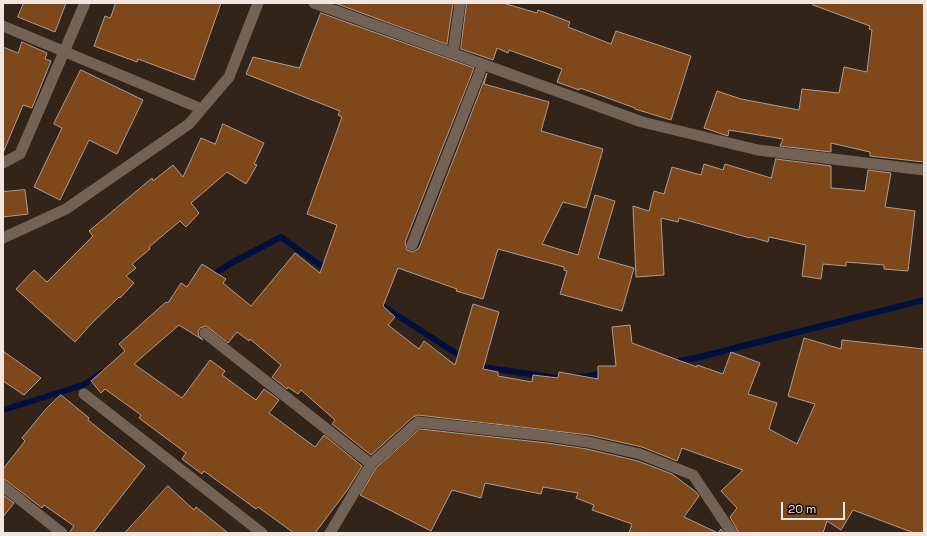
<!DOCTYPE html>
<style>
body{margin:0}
#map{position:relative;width:927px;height:536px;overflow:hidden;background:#322419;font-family:"Space Grotesk",sans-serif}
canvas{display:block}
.frame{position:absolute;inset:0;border:4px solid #f0e6df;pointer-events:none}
.scale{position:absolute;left:781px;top:502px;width:64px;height:18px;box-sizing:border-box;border:2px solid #f0e6df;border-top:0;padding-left:5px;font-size:12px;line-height:14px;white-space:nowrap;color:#f0e6df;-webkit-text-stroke:3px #150f0a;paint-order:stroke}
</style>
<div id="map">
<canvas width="927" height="536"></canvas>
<div class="frame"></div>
<div class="scale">20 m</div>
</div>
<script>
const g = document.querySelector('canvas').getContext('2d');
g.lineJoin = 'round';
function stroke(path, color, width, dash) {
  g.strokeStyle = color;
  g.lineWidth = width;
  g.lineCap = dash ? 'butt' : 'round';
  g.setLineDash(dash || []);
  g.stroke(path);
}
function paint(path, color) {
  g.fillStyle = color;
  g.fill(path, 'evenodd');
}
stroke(new Path2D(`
 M 210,277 L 231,263 L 281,237 L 328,271
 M 378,303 L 465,359
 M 671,362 L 696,358 L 924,300
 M 476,366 L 563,379
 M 576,378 L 605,373
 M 3,410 L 83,385 L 103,372`), '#000f3f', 6);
const building = new Path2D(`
 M 24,3 L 66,3 L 55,32 L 18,17 Z
 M 116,3 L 221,3 L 194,80 L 138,59 L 137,62 L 94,46 L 105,16 L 110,18 Z
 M 335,3 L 453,3 L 447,44 Z
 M 467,3 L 503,3 L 537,13 L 538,10 L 570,22 L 568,27 L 611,44 L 616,31 L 691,56 L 671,120 L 635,109 L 635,108 L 580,88 L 579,90 L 557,82 L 562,69 L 509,50 L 508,53 L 497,48 L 493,60 L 461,49 Z
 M 813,3 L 924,3 L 924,162 L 870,156 L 870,152 L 831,143 L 831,152 L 780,146 L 783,139 L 729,130 L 728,136 L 704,128 L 717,91 L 741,99 L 799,110 L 802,89 L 839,93 L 844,67 L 867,72 L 872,30 L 869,29 L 870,26 L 813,5 Z
 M 321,13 L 474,68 L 405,242 L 407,250 L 413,252 L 419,248 L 487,73 L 484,84 L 549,102 L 541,131 L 603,149 L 586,208 L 563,202 L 542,244 L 578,255 L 595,195 L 615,201 L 598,258 L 634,268 L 622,311 L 560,294 L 567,271 L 564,270 L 564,267 L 498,249 L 483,299 L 456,291 L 457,289 L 398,268 L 383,306 L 395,317 L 388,325 L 419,349 L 424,341 L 455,365 L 473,304 L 499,312 L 483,369 L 498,372 L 498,376 L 532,382 L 533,375 L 558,378 L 559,372 L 598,379 L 598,366 L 616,366 L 612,327 L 630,325 L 632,343 L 697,367 L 697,365 L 723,374 L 731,352 L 760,363 L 748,394 L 777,403 L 769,429 L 797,444 L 815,404 L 788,396 L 804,338 L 841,349 L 842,340 L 924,349 L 924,533 L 914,533 L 853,510 L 841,530 L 827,521 L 823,533 L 739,533 L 730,517 L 737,508 L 721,491 L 743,470 L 682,448 L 677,461 L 642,447 L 589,435 L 418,415 L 413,417 L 371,455 L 332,424 L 335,420 L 301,390 L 298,394 L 288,387 L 287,389 L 272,377 L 281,365 L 250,339 L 249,341 L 237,332 L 228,343 L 206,326 L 200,328 L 198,332 L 199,336 L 203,340 L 179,325 L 134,364 L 182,398 L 210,360 L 225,371 L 222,375 L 256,400 L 264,389 L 279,400 L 269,413 L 315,447 L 324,435 L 362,466 L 348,489 L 315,533 L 294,533 L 258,507 L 256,509 L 204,471 L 202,474 L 182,459 L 186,453 L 139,418 L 141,415 L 105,389 L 101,393 L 91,381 L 125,351 L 119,344 L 166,302 L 168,303 L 181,283 L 187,287 L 202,264 L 226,279 L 223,283 L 251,306 L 295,253 L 320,273 L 337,225 L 307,214 L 342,117 L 338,115 L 340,111 L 246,74 L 253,57 L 299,68 Z
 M 22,42 L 47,53 L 45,59 L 51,61 L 32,108 L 23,105 L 3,153 L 3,47 L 18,53 Z
 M 81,70 L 143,100 L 117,154 L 89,140 L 60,200 L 34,187 L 62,128 L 54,124 Z
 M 223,124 L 264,143 L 254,164 L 257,165 L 246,184 L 227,172 L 191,203 L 199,213 L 186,227 L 180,221 L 149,247 L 150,249 L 132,264 L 136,268 L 126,276 L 134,283 L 120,298 L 119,297 L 91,324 L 75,342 L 16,289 L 34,270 L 47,282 L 93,236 L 89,231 L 152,178 L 153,181 L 173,165 L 183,177 L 201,138 L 215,144 Z
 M 776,159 L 831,166 L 831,188 L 865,191 L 868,170 L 891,173 L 885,207 L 915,211 L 908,271 L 884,269 L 884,265 L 846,262 L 846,266 L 823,264 L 821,279 L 802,276 L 806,245 L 769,237 L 768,242 L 751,237 L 750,238 L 679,218 L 678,222 L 661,218 L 664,275 L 636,277 L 633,206 L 649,211 L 654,191 L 664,194 L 672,167 L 701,175 L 704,164 L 723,170 L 725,164 L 771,178 Z
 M 25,190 L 28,214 L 3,217 L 3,192 Z
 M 3,351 L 41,378 L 24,395 L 3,381 Z
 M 61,395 L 89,418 L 88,420 L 145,466 L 93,533 L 69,533 L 74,526 L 44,505 L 42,508 L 7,481 L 3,479 L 3,469 L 25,441 L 22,438 L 46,409 Z
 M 420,429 L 547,443 L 587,449 L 638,461 L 672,474 L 696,492 L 699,496 L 684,517 L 718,533 L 721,529 L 724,533 L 629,533 L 632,524 L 592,510 L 594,505 L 576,498 L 578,493 L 543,487 L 541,494 L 485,483 L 481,498 L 452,490 L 431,531 L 360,495 L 376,468 Z
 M 168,486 L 194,510 L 196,507 L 228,533 L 125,533 Z
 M 3,495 L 14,503 L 3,517 Z`);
paint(building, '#7f481b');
stroke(building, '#af9d90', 1);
stroke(new Path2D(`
 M 314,3 L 642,122 L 758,150 L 924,170
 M 3,26 L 202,109
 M 453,53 L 460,3
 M 3,163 L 20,154 L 85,3
 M 3,238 L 66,209 L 189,124 L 229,77 L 258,3
 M 412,245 L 483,64
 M 205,333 L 371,464 L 330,533
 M 84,394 L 262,533
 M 371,464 L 418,422 L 548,436 L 588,442 L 640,454 L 693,475 L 732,533
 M 3,486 L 62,533`), '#736356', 11);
</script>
